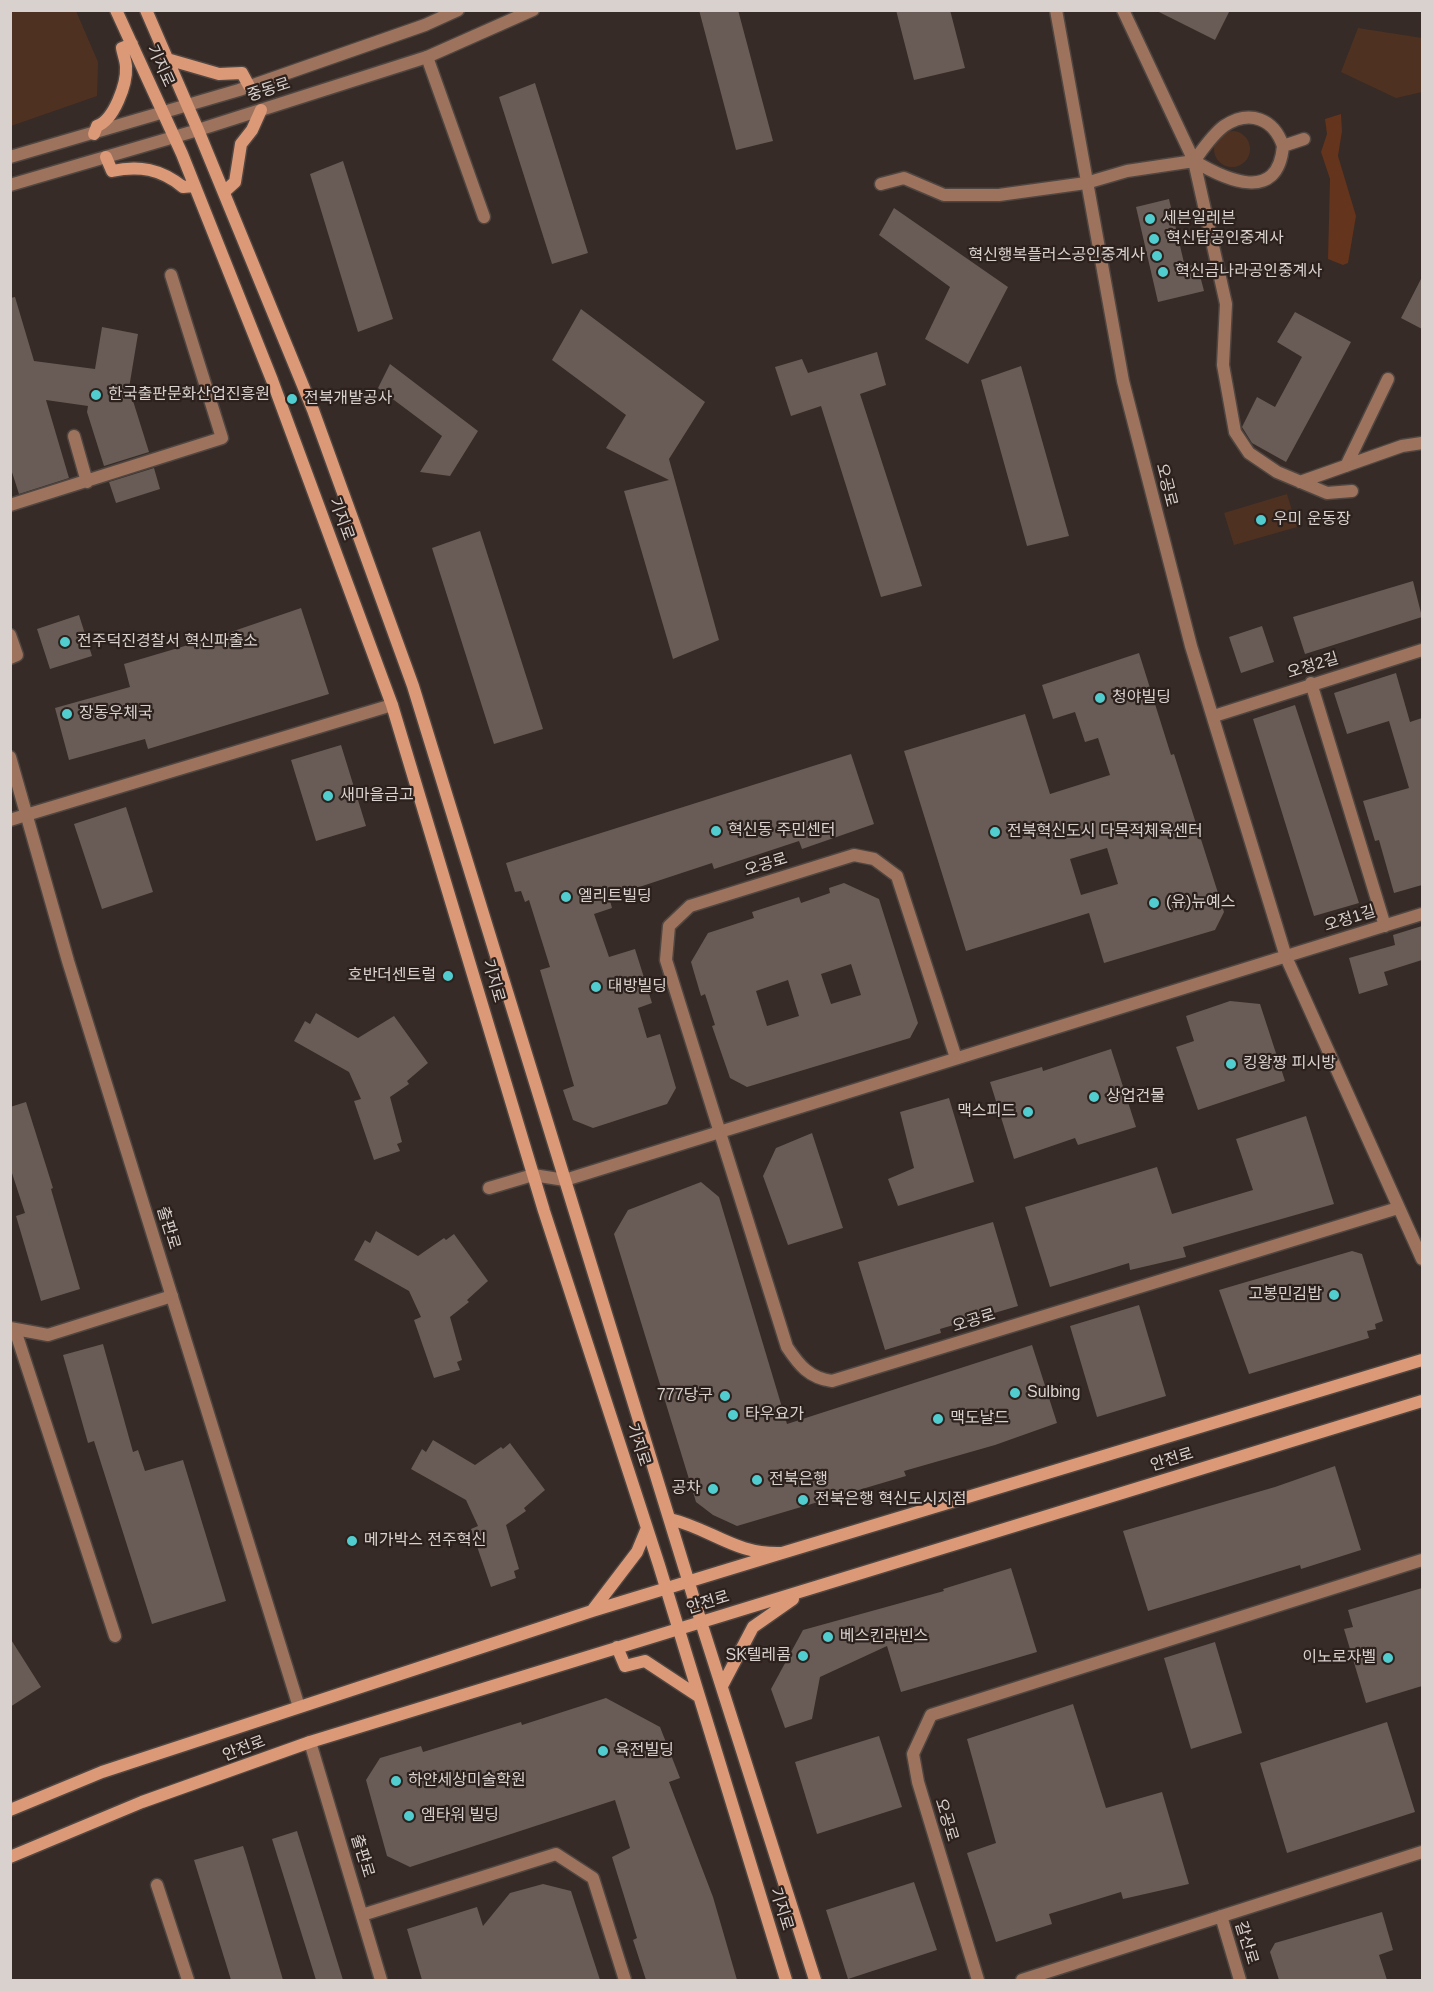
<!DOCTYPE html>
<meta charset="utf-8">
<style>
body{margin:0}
#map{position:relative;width:1433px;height:1991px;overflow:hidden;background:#362b26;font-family:Helvetica,sans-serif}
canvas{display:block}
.frame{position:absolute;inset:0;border:12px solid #d8d1ce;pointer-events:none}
</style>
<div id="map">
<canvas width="1433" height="1991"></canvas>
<div class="frame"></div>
</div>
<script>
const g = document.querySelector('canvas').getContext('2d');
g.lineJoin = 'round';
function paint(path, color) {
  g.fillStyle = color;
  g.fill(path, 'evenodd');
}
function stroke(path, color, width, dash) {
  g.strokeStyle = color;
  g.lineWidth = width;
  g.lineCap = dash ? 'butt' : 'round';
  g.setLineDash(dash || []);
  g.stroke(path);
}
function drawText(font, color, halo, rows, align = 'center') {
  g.font = font + ' Helvetica,"Noto Sans KR",sans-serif';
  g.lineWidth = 4.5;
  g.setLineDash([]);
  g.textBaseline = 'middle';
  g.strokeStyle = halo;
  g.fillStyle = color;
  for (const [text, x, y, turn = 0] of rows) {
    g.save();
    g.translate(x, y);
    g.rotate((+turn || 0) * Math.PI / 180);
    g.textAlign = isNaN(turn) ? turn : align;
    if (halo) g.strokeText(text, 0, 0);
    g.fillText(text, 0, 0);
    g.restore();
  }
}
paint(new Path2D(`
 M 11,10 L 76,11 L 98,62 L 97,96 L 11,126 Z
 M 1358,28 L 1422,38 L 1422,92 L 1396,98 L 1341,72 Z
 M1214 149a18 18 0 1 1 36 0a18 18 0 1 1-36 0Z
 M 1287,494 L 1297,527 L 1234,545 L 1224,513 Z`), '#4f3122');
paint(new Path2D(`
 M 1341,114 L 1342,131 L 1338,156 L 1356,216 L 1348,263 L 1343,265 L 1328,259 L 1330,179 L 1321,152 L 1327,134 L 1325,119 Z`), '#64341c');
paint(new Path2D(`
 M 699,10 L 738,10 L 773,141 L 736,150 Z
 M 896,10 L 950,10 L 965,68 L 914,80 Z
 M 1155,10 L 1230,10 L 1215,40 Z
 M 535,83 L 588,253 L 552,264 L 499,97 Z
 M 343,161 L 393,319 L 358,332 L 310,174 Z
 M 1169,199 L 1185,267 L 1197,264 L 1204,291 L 1158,302 L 1136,207 Z
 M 894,208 L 1008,287 L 968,364 L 925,339 L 950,287 L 879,235 Z
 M 1422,277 L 1422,329 L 1401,318 Z
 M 15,297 L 34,361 L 95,369 L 102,327 L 138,334 L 129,388 L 149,452 L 104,466 L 87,412 L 88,406 L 46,400 L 69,478 L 19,494 L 10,466 L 10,298 Z
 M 581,309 L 705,402 L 669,459 L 719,640 L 673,659 L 624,491 L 669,480 L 606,448 L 626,415 L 552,360 Z
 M 1295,312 L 1351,342 L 1286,462 L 1252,443 L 1242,427 L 1257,397 L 1275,407 L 1302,357 L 1277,342 Z
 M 877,352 L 886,385 L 860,394 L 922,586 L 881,597 L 821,406 L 791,416 L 775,367 L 802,359 L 808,373 Z
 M 390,364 L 478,431 L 450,476 L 420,472 L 442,436 L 378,388 Z
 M 1021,366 L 1069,536 L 1027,546 L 981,380 Z
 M 154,468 L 160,489 L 116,503 L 109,482 Z
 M 480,531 L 543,729 L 494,744 L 432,548 Z
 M 1413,581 L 1422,617 L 1305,654 L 1293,617 Z
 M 301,608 L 329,694 L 148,749 L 145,739 L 69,760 L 55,708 L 130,687 L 124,664 L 222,635 Z
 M 79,615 L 92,656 L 50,669 L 37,629 Z
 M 1262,626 L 1274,662 L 1241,673 L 1229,637 Z
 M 1139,653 L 1171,755 L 1174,754 L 1224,912 L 1215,930 L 1104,963 L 1089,913 L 966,951 L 904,751 L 1025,714 L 1050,794 L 1110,775 L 1098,738 L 1085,742 L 1075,712 L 1053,719 L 1042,685 ZM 1107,848 L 1118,884 L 1081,895 L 1070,859 Z
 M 1396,673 L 1410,722 L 1422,718 L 1422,885 L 1394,893 L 1379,840 L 1375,841 L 1363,801 L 1409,788 L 1389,721 L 1347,734 L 1334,693 Z
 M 1295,705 L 1359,903 L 1314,916 L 1253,719 Z
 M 341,745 L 366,826 L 316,841 L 291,760 Z
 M 851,754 L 874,824 L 802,849 L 799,841 L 714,869 L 712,863 L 609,897 L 612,908 L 594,914 L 609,957 L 635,949 L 652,1003 L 638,1008 L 647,1038 L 660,1034 L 676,1088 L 667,1104 L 593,1128 L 573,1120 L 563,1090 L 574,1086 L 540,970 L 550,967 L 529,900 L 525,902 L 521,891 L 515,892 L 506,863 Z
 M 126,807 L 153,892 L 102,909 L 74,824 Z
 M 844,883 L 879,899 L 918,1023 L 910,1038 L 747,1087 L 730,1078 L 712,1026 L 715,1025 L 705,994 L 701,996 L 691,962 L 708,933 L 754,918 L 752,912 L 799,897 L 801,903 L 830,893 L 829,888 ZM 851,964 L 861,995 L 831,1004 L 821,974 ZM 788,980 L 799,1016 L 767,1026 L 756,991 Z
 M 1422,926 L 1422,960 L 1384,972 L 1388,985 L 1359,994 L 1349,958 L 1395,945 L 1393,935 Z
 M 1230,1001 L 1260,1004 L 1285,1081 L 1198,1110 L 1176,1047 L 1194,1041 L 1186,1016 Z
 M 316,1013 L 358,1038 L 394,1016 L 428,1063 L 407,1081 L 409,1084 L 390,1097 L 402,1142 L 397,1144 L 400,1151 L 374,1160 L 354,1101 L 361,1099 L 349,1072 L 294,1041 L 305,1021 L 310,1024 Z
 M 1111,1049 L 1136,1127 L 1078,1145 L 1075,1138 L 1014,1159 L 990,1082 L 1042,1067 L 1043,1071 Z
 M 949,1098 L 974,1182 L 898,1206 L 888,1179 L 914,1168 L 900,1112 Z
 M 26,1102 L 53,1188 L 51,1189 L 80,1289 L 41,1301 L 16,1216 L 25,1213 L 10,1167 L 10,1107 Z
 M 1306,1116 L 1334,1204 L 1183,1247 L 1186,1257 L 1130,1270 L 1129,1263 L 1050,1287 L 1025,1207 L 1157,1167 L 1172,1214 L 1253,1190 L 1236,1139 Z
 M 812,1133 L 843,1228 L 788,1245 L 763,1176 L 776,1148 Z
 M 701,1182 L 719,1197 L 787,1424 L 1032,1345 L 1057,1423 L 995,1445 L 904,1471 L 906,1476 L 737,1526 L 713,1515 L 696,1502 L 614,1234 L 628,1210 Z
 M 993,1222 L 1018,1306 L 940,1329 L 941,1333 L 885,1350 L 858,1262 Z
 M 376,1231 L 418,1256 L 444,1238 L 446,1240 L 454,1234 L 488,1281 L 467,1300 L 469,1302 L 450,1317 L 462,1360 L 457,1362 L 460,1370 L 434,1378 L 414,1320 L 421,1317 L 409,1291 L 354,1260 L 365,1240 L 370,1243 Z
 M 1352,1251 L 1362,1254 L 1383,1321 L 1375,1324 L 1376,1329 L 1367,1331 L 1369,1338 L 1249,1374 L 1219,1290 Z
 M 1139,1305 L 1166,1396 L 1097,1417 L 1070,1326 Z
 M 103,1344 L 133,1452 L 138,1450 L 145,1471 L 183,1460 L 226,1601 L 152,1624 L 94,1441 L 88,1443 L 63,1355 Z
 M 433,1440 L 475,1465 L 501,1447 L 503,1449 L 510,1443 L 545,1490 L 524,1508 L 526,1511 L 506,1525 L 519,1569 L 514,1571 L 516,1578 L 491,1587 L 471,1529 L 478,1526 L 466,1500 L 411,1469 L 422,1449 L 426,1452 Z
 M 1335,1466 L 1361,1550 L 1301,1569 L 1300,1565 L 1148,1611 L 1123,1531 L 1275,1487 Z
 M 1011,1568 L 1037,1652 L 901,1692 L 887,1646 L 820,1677 L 812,1719 L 785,1728 L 771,1689 L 803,1630 L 944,1591 L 943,1589 Z
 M 1422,1588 L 1422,1686 L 1366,1703 L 1344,1629 L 1353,1627 L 1348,1610 Z
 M 10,1638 L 41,1687 L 10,1707 Z
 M 1215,1642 L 1242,1733 L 1191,1749 L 1164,1658 Z
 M 606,1698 L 660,1727 L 680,1778 L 669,1782 L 713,1897 L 737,1980 L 646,1980 L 633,1940 L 637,1938 L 612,1857 L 630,1848 L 615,1800 L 410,1867 L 387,1856 L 366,1780 L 380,1758 L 421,1746 L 423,1752 L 521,1722 L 522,1725 Z
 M 1073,1704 L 1106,1808 L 1162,1792 L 1189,1884 L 1123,1899 L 1121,1892 L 1049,1914 L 1052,1924 L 996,1942 L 967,1853 L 996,1843 L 967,1739 Z
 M 1387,1722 L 1415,1812 L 1287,1853 L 1260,1763 Z
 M 879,1736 L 902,1807 L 817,1834 L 795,1762 Z
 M 297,1831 L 343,1980 L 316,1980 L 272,1839 Z
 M 243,1846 L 246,1855 L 283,1980 L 231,1980 L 194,1860 Z
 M 914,1882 L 937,1950 L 848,1979 L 826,1910 Z
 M 543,1884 L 571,1891 L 600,1980 L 422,1980 L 407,1929 L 477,1907 L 483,1926 L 510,1893 Z
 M 1382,1912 L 1393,1950 L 1379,1955 L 1387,1980 L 1279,1980 L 1270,1952 L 1275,1943 Z`), '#695c57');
const lane = new Path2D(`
 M 1123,10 L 1194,161 C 1226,180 1278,204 1283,146 L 1304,139
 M 427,57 L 484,217
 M 1194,161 C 1203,149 1212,135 1224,126 C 1250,109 1274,119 1283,146
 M 881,184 L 904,178 L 944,195 L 999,195 L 1086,183 L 1127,171 L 1194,161 L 1226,304 L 1223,365 L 1235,432 L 1249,453 L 1277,472 L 1327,493 L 1352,491
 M 74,436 L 87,482
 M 1346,466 L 1388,379
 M 1300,482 L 1402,446 L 1422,443
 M 10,505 L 222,438 L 171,275
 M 10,635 L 17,655 L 10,658
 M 10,820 L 26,815
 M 489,1188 L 533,1175
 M 10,1328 L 48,1335 L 172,1296
 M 15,1330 L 115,1636
 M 157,1885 L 188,1980`);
const street = new Path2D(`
 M 1056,10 L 1123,381 L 1191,646 L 1286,957 L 1422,1259
 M 10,157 L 239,90 L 425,25 L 458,10
 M 10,185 L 198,130 L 427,57 L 533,10
 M 1311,683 L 1385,926
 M 1214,716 L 1422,650
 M 10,757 L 68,961 L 299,1707
 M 26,815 L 392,705
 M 956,1058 L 897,876 L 874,859 L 854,855 L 690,906 L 669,926 L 666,960 L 787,1347 C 799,1365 809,1378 832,1381 L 1398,1208
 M 533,1175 L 565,1180 L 1422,914
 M 310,1742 L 381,1980
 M 362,1915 L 556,1854 L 593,1878 L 625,1980
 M 1221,1916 L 1240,1980
 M 978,1980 L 918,1782 L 913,1754 L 931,1715 L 1422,1560
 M 1022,1980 L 1422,1852`);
const secondary = new Path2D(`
 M 116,10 L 182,154 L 272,380 L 392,705 L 544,1211 L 659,1565 L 786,1980
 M 146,10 L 198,130 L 313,410 L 413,686 L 701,1622 L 815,1980
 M 167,59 L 219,74 L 242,73 L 249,86
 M 94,134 L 97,126 C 114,120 127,84 126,67 C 126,61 123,54 122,48 L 132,44
 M 106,157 L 112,171 C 139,165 161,169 183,187 L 194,186
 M 224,192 L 235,182 L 241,144 L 252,130 L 261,110
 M 670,1519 C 712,1529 735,1555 782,1553 L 1422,1360
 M 592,1611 L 637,1552 L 647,1528
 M 617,1647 L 625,1666 L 645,1661 L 698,1696
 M 722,1686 L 753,1627 L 793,1599
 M 10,1810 L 102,1772 L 592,1611 L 782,1553
 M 10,1857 L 142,1802 L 310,1742 L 1422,1401`);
stroke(lane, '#504641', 15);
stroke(street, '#504641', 15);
stroke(secondary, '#504641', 15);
stroke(lane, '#9d735e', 12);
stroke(street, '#9d735e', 12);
stroke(secondary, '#dc9978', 12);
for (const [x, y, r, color] of [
 [1150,219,6,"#52cdcf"],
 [1154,239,6,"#52cdcf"],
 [1157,256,6,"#52cdcf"],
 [1163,272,6,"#52cdcf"],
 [96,395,6,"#52cdcf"],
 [292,399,6,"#52cdcf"],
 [1261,520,6,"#52cdcf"],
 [65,642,6,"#52cdcf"],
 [1100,698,6,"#52cdcf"],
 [67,714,6,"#52cdcf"],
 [328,796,6,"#52cdcf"],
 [716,831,6,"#52cdcf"],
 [995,832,6,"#52cdcf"],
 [566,897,6,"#52cdcf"],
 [1154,903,6,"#52cdcf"],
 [448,976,6,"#52cdcf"],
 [596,987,6,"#52cdcf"],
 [1231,1064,6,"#52cdcf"],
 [1094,1097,6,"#52cdcf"],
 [1028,1112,6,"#52cdcf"],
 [1334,1295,6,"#52cdcf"],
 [1015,1393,6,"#52cdcf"],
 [725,1396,6,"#52cdcf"],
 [733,1415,6,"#52cdcf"],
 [938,1419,6,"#52cdcf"],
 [757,1480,6,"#52cdcf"],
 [713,1489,6,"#52cdcf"],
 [803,1500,6,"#52cdcf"],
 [352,1541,6,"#52cdcf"],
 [828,1637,6,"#52cdcf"],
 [803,1656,6,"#52cdcf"],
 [1388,1658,6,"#52cdcf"],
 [603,1751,6,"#52cdcf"],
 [396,1781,6,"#52cdcf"],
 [409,1816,6,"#52cdcf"]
]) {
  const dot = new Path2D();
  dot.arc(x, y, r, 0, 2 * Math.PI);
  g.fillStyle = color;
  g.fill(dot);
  stroke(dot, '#2c211c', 2);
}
drawText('16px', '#d8d1ce', '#2c211c', [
 ["기지로",160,66,65],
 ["중동로",269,90,-18],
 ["오공로",1166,485,76],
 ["기지로",341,519,70],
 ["오정2길",1313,666,-17],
 ["오공로",766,865,-17],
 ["오정1길",1350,919,-17],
 ["기지로",493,981,74],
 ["출판로",168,1228,73],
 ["오공로",974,1321,-17],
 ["기지로",638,1445,72],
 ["안전로",1172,1460,-17],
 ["안전로",708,1603,-17],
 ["안전로",244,1749,-21],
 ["오공로",946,1820,73],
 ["출판로",362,1856,73],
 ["기지로",781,1909,73],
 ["갈산로",1246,1943,73]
]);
drawText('16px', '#d8d1ce', '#2c211c', [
 ["세븐일레븐",1162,219],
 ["혁신탑공인중계사",1166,239],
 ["혁신행복플러스공인중계사",1145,256,"right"],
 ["혁신금나라공인중계사",1175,272],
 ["한국출판문화산업진흥원",108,395],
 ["전북개발공사",304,399],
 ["우미 운동장",1273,520],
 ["전주덕진경찰서 혁신파출소",77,642],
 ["청야빌딩",1112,698],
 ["장동우체국",79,714],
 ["새마을금고",340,796],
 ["혁신동 주민센터",728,831],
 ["전북혁신도시 다목적체육센터",1007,832],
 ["엘리트빌딩",578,897],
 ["(유)뉴예스",1166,903],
 ["호반더센트럴",436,976,"right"],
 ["대방빌딩",608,987],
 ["킹왕짱 피시방",1243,1064],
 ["상업건물",1106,1097],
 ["맥스피드",1016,1112,"right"],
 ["고봉민김밥",1322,1295,"right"],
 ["Sulbing",1027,1393],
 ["777당구",713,1396,"right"],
 ["타우요가",745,1415],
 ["맥도날드",950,1419],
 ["전북은행",769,1480],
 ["공차",701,1489,"right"],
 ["전북은행 혁신도시지점",815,1500],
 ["메가박스 전주혁신",364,1541],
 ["베스킨라빈스",840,1637],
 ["SK텔레콤",791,1656,"right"],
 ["이노로자벨",1376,1658,"right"],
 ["육전빌딩",615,1751],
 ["하얀세상미술학원",408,1781],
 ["엠타워 빌딩",421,1816]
], 'left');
</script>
